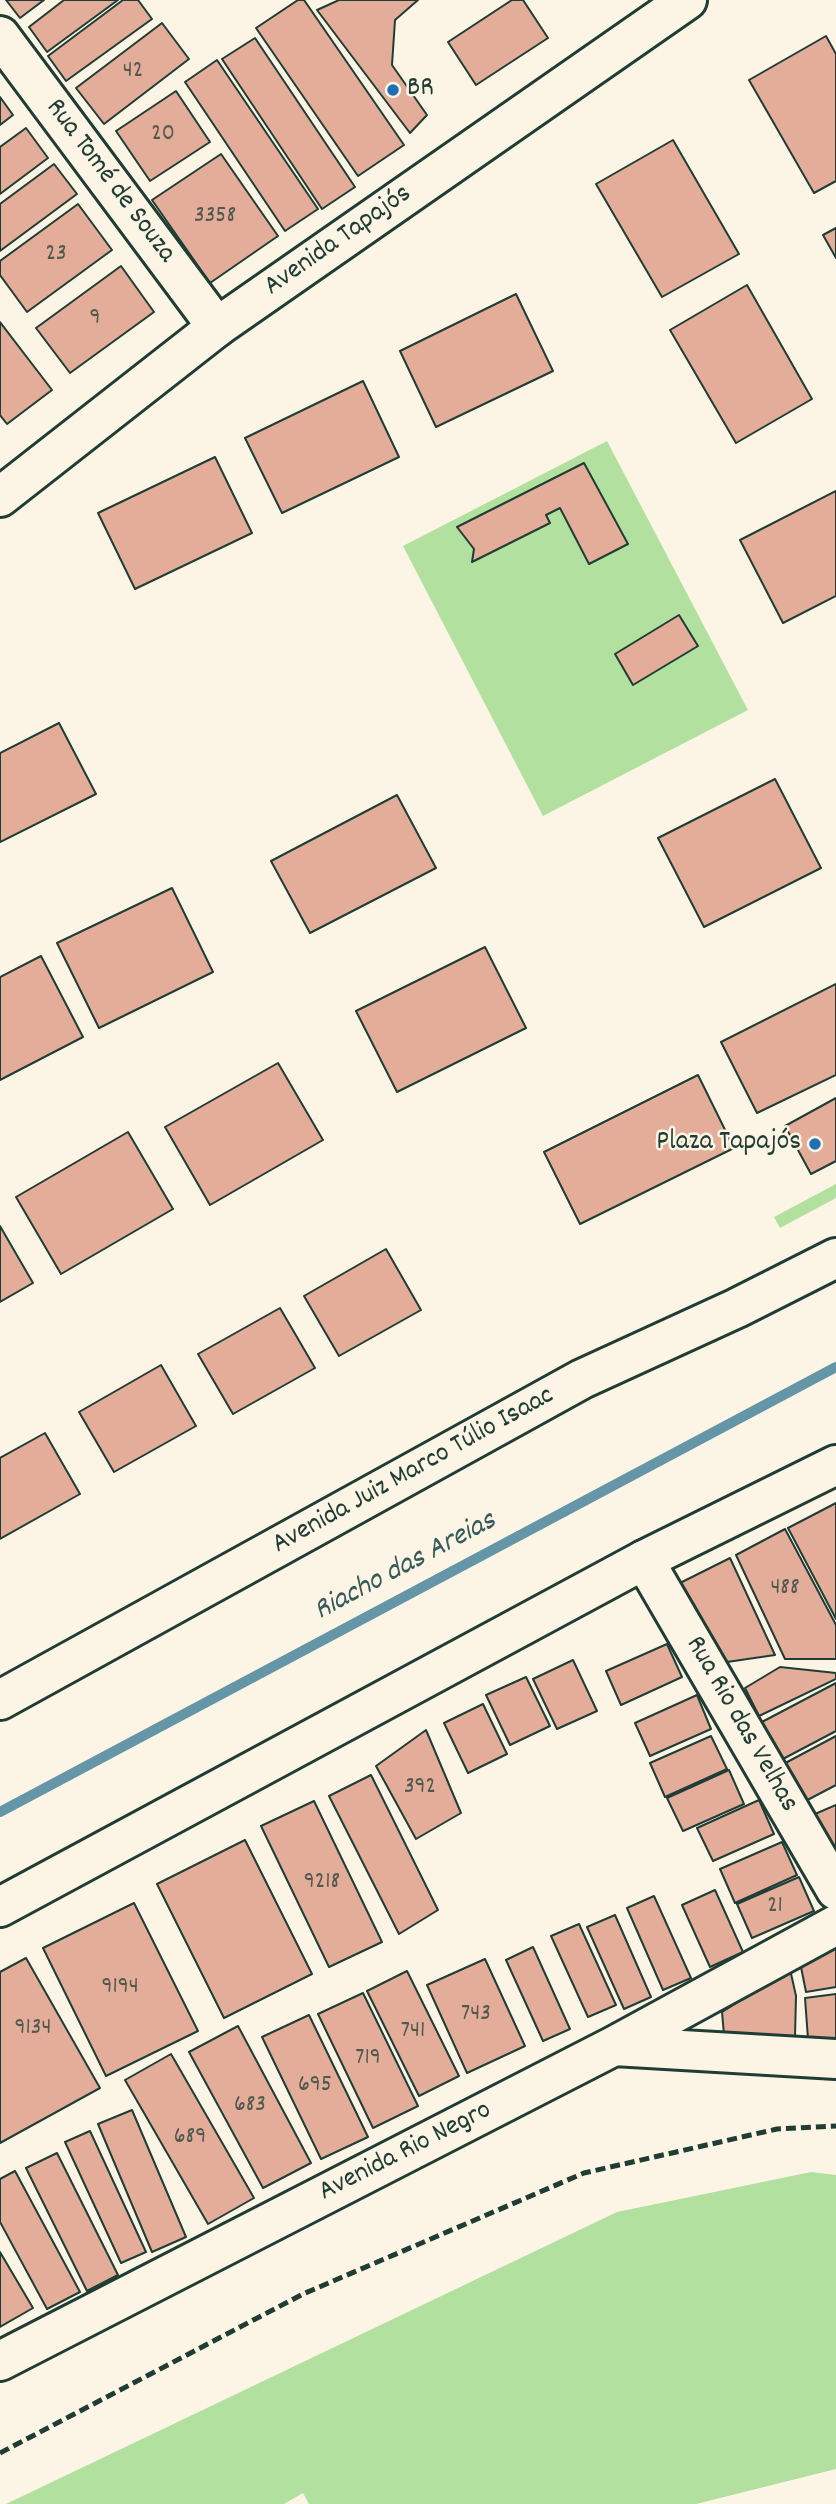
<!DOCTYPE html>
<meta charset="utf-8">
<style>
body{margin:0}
canvas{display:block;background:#fcf5e5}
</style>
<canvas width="836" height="2504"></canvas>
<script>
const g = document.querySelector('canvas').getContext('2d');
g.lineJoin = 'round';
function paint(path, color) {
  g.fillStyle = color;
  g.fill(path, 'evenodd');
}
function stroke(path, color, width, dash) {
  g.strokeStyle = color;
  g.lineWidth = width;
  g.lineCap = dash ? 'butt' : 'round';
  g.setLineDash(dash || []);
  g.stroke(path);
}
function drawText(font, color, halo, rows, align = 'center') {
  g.font = font + ' Dekko,sans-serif';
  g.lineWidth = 5;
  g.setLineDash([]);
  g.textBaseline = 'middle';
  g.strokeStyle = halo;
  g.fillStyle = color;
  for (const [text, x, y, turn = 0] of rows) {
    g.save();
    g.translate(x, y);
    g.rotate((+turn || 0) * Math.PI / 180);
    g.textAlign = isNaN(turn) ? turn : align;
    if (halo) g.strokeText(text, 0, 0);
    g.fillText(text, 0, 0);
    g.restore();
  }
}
paint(new Path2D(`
 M 607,441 L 748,710 L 543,816 L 403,546 Z
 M 836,1184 L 836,1198 L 780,1228 L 774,1217 Z
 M 811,2172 L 836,2175 L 836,2469 L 696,2504 L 309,2504 L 303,2493 L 284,2504 L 6,2504 L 617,2212 Z`), '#b2e09f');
stroke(new Path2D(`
 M 0,1812 L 836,1367`), '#6496a7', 10);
const building = new Path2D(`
 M 6,0 L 44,0 L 20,18 Z
 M 64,0 L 118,0 L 47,52 L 29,27 Z
 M 123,0 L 138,0 L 152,19 L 66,81 L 48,56 Z
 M 298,0 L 304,0 L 404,145 L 358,176 L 256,28 Z
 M 339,0 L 418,0 L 395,20 L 392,65 L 427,115 L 410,133 L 317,10 Z
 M 512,0 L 523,0 L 548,38 L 476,85 L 448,42 Z
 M 162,23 L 189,59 L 104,124 L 76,88 Z
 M 826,36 L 836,54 L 836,181 L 814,193 L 749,80 Z
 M 255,38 L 355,187 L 322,209 L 222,59 Z
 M 217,60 L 318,209 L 285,231 L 185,82 Z
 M 176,91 L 210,142 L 150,181 L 116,131 Z
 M 0,97 L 13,115 L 0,125 Z
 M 26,128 L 48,158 L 0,194 L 0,147 Z
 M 673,140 L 739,254 L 662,297 L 596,184 Z
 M 221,154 L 278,236 L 210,283 L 152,200 Z
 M 54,164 L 77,194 L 0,251 L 0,204 Z
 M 78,204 L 112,250 L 27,312 L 0,275 L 0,261 Z
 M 836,228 L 836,258 L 823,235 Z
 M 121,266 L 154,312 L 70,373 L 36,328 Z
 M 747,285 L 812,399 L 736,443 L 670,330 Z
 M 516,294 L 553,371 L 436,427 L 400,351 Z
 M 0,322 L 52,390 L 7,424 L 0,415 Z
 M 363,381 L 399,457 L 282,513 L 245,438 Z
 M 215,457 L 252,533 L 135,589 L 98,513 Z
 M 584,463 L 628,544 L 589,564 L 560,508 L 546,515 L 550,523 L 472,562 L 474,549 L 457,527 Z
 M 836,491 L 836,596 L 783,623 L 740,540 Z
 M 679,615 L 698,646 L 633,685 L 615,654 Z
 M 59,723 L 96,794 L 0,842 L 0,753 Z
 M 775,779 L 821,868 L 704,927 L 658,838 Z
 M 397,795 L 436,868 L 310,933 L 271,861 Z
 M 172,888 L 213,972 L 99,1028 L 57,943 Z
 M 485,947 L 526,1028 L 397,1092 L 356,1011 Z
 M 41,956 L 83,1037 L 0,1080 L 0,977 Z
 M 836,984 L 836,1075 L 757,1113 L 721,1042 Z
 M 278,1063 L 323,1140 L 210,1205 L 165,1127 Z
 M 698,1075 L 734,1148 L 580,1224 L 544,1152 Z
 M 836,1098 L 836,1161 L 811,1174 L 785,1126 Z
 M 128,1132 L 173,1209 L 61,1274 L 16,1197 Z
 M 0,1226 L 33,1283 L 0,1302 Z
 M 386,1249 L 421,1310 L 339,1356 L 304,1296 Z
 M 280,1308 L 315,1368 L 233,1414 L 198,1354 Z
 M 161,1365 L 196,1426 L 114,1472 L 79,1412 Z
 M 45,1433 L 80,1494 L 0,1539 L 0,1458 Z
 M 836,1503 L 836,1619 L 788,1528 Z
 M 785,1529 L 836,1625 L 836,1659 L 785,1659 L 736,1555 Z
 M 730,1558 L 775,1655 L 727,1662 L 680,1583 Z
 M 667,1644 L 682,1677 L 621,1705 L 606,1671 Z
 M 573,1660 L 597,1711 L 557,1729 L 533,1679 Z
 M 780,1667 L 836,1673 L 836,1679 L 759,1716 L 745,1688 Z
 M 526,1677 L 550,1726 L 510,1745 L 486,1695 Z
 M 836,1683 L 836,1731 L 781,1760 L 760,1723 Z
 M 697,1695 L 711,1729 L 650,1756 L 635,1723 Z
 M 483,1704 L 507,1754 L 468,1773 L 444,1723 Z
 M 426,1730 L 461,1813 L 416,1839 L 376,1766 Z
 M 711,1736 L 727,1769 L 665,1797 L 650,1763 Z
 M 836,1736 L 836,1785 L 796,1806 L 776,1768 Z
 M 729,1770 L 744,1804 L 683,1831 L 667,1798 Z
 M 371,1775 L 438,1910 L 399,1934 L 329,1796 Z
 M 759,1800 L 774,1834 L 713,1861 L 697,1828 Z
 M 314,1801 L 382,1942 L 329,1967 L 261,1826 Z
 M 836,1805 L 836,1845 L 830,1848 L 815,1814 Z
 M 245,1840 L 312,1974 L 224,2018 L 157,1884 Z
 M 782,1842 L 797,1875 L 735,1903 L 720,1869 Z
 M 799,1877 L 814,1911 L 752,1938 L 737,1904 Z
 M 715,1890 L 743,1952 L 710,1967 L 682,1905 Z
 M 654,1896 L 691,1978 L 663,1990 L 627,1908 Z
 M 134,1903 L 198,2031 L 106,2076 L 43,1948 Z
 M 615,1915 L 651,1997 L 624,2009 L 587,1927 Z
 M 579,1924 L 616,2005 L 588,2017 L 551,1936 Z
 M 836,1944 L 836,1987 L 806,1992 L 800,1962 Z
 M 533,1947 L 570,2029 L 543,2041 L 506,1960 Z
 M 26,1958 L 100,2088 L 0,2143 L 0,1972 Z
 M 485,1959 L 525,2046 L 467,2073 L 427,1985 Z
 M 790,1969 L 796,1996 L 795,2037 L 724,2035 L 722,2012 Z
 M 407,1971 L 459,2076 L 419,2096 L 367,1991 Z
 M 363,1993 L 418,2106 L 373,2128 L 318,2014 Z
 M 836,1994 L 836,2041 L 808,2039 L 805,1998 Z
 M 309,2015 L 368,2137 L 321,2159 L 262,2037 Z
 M 238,2026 L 311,2163 L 263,2188 L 189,2052 Z
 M 171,2054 L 254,2198 L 208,2224 L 125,2080 Z
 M 132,2110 L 186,2237 L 152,2252 L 98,2124 Z
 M 90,2131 L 146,2252 L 121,2263 L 65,2142 Z
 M 57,2153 L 118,2275 L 87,2291 L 26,2168 Z
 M 15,2171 L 80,2292 L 47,2309 L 0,2222 L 0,2179 Z
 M 0,2252 L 33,2308 L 0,2327 Z`);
paint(building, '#e4ad9a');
stroke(building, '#1f3d34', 2);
const minor = new Path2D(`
 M 0,36 L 217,327
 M 644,1560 L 836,1890
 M 614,2046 L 836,1925
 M 0,2361 L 614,2046 L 836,2059`);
const major = new Path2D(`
 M 0,497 L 217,327 L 687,0
 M 0,1700 L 582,1379 L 737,1308 L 836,1258
 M 0,1907 L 644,1560 L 836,1465`);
stroke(minor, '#1f3d34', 44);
stroke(major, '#1f3d34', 44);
stroke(minor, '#fcf5e5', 38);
stroke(major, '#fcf5e5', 38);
stroke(new Path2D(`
 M 0,2453 L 303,2294 L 584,2173 L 777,2129 L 836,2126`), '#1f3d34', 5, [10, 5]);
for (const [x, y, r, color] of [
 [393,90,7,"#1f6fb2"],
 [815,1144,7,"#1f6fb2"]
]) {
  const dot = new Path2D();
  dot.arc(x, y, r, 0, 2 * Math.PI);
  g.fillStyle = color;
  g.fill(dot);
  stroke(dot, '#fcf5e5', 2.5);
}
drawText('24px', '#50594e', null, [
 ["42",133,73],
 ["20",163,136],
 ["3358",215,218],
 ["23",56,256],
 ["9",95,320],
 ["488",785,1590],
 ["392",420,1789],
 ["9218",322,1884],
 ["21",775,1908],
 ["9194",120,1989],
 ["743",476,2016],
 ["9134",33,2030],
 ["741",413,2033],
 ["719",368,2060],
 ["695",315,2087],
 ["683",250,2107],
 ["689",190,2139]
]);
drawText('28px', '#1f3d34', '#fcf5e5', [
 ["BR",407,90],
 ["Plaza Tapajós",801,1144,"right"]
], 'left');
drawText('28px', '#1f3d34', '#fcf5e5', [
 ["Rua Tomé de Souza",109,182,53],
 ["Avenida Tapajós",339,242,-35],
 ["Avenida Juiz Marco Túlio Isaac",414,1472,-29],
 ["Rua Rio das Velhas",740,1725,60],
 ["Avenida Rio Negro",406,2153,-27]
]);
drawText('italic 30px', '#365b5a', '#fcf5e5', [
 ["Riacho das Areias",406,1568,-28]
]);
</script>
